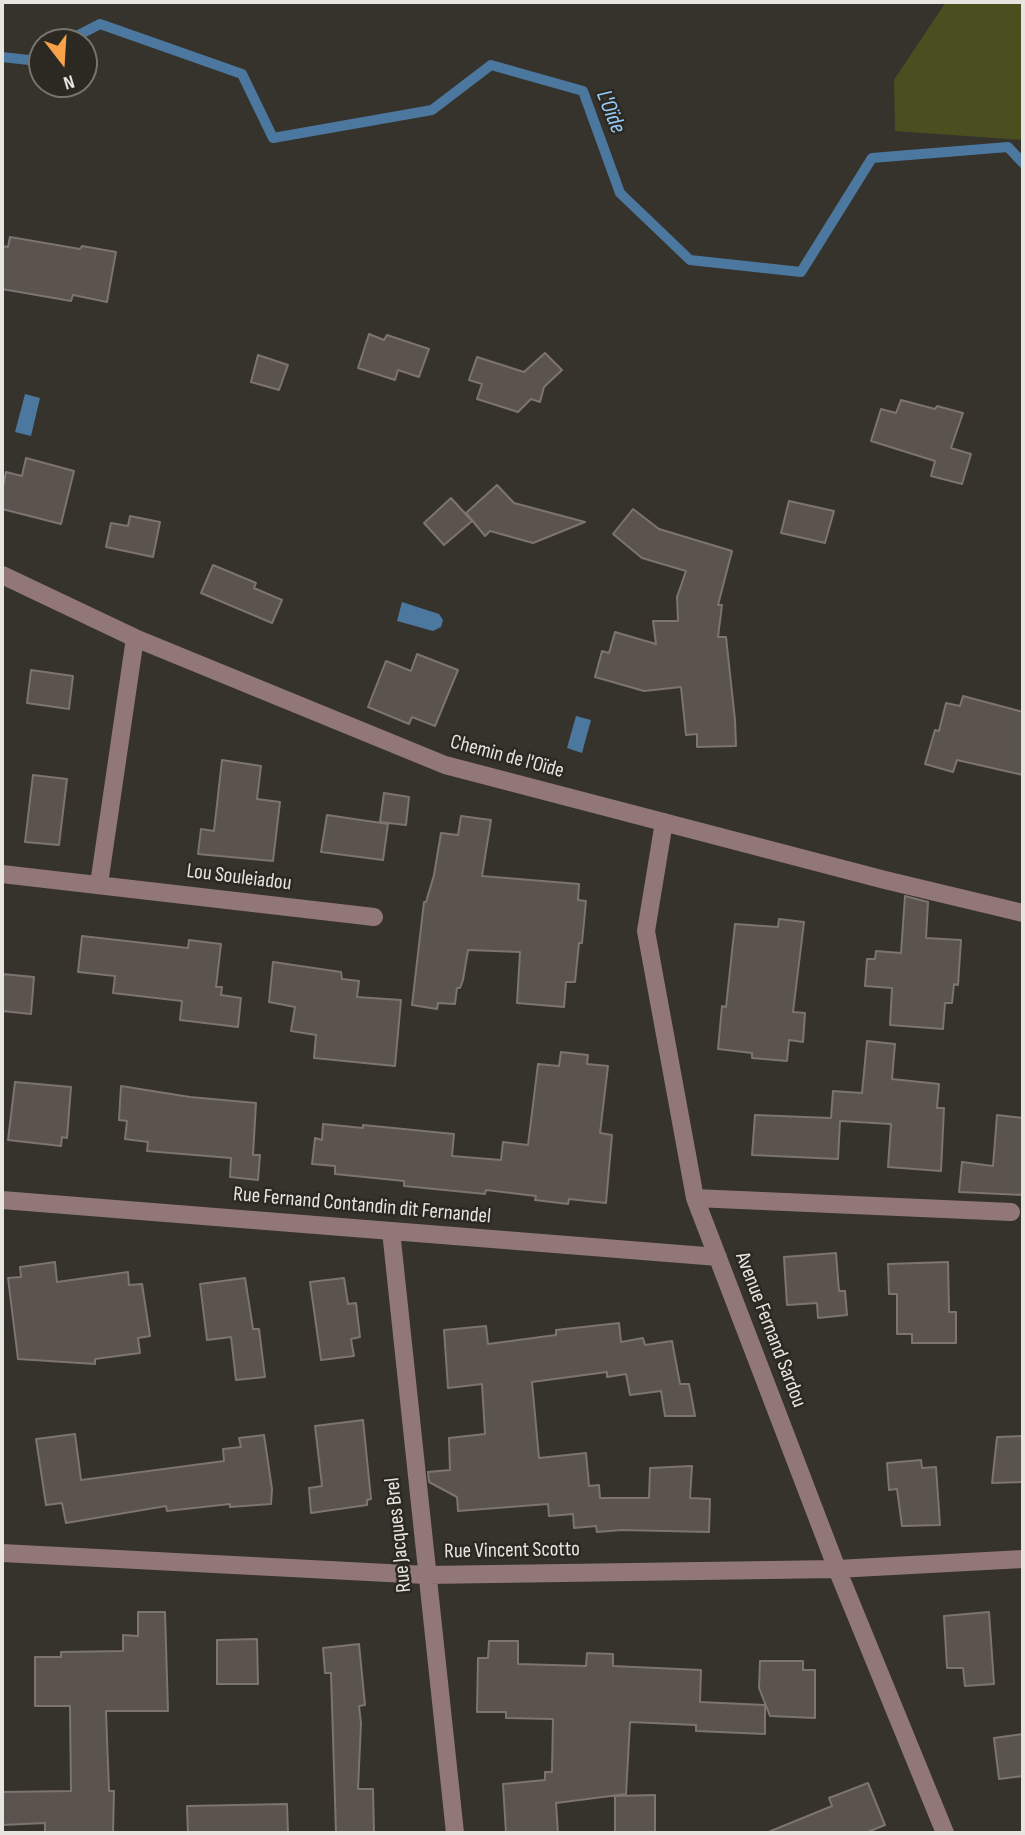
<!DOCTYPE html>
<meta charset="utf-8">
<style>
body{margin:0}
#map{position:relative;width:1025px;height:1835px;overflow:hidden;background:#35332c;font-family:"Sofia Sans Condensed",sans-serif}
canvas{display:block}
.frame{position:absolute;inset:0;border:4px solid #e6e5e0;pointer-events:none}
.north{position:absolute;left:28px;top:28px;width:70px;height:70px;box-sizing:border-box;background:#2b2922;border:2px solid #76746e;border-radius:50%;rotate:163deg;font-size:19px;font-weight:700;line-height:28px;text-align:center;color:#e6e5e0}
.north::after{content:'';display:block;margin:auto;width:24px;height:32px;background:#f7a248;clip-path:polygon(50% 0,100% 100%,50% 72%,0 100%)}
</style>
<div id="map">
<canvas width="1025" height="1835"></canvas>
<div class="frame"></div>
<div class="north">N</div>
</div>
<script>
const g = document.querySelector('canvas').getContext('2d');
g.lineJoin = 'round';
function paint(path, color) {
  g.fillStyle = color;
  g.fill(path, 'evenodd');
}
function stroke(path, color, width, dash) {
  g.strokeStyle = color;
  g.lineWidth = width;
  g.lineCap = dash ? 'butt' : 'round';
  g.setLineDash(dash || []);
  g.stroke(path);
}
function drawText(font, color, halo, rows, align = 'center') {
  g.font = font + ' "Sofia Sans Condensed",sans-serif';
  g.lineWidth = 5;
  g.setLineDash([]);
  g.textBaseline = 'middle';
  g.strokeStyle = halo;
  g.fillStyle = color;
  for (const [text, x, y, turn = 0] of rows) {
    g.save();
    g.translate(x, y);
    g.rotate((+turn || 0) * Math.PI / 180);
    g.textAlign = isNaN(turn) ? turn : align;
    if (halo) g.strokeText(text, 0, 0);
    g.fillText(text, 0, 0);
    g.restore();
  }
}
paint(new Path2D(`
 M 946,2 L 1023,2 L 1023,140 L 895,131 L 894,80 Z`), '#4a4f1f');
paint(new Path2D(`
 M 25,394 L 40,398 L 31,436 L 15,432 Z
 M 402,602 L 439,614 L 443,620 L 441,627 L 433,631 L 397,621 Z
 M 576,716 L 591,720 L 582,753 L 567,748 Z`), '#4c789f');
stroke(new Path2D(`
 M 65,42 L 100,24 L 242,74 L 273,138 L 432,110 L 491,65 L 583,91 L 620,193 L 690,260 L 801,272 L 872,158 L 1008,147 L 1023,163
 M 2,57 L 29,60 L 42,54`), '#4c789f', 10);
const building = new Path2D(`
 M 10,237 L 80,249 L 82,246 L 116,252 L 107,302 L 73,295 L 71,301 L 2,289 L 2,246 L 8,247 Z
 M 369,334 L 384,340 L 387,335 L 429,349 L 419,377 L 398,370 L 395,380 L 358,368 Z
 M 545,353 L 562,370 L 544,387 L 540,402 L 531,399 L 518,412 L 477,399 L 482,384 L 469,380 L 477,357 L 524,372 Z
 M 258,355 L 288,365 L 279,390 L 251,382 Z
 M 901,400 L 935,409 L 937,406 L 963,413 L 951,448 L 971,454 L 962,484 L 931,476 L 935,461 L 871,441 L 881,409 L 896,413 Z
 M 26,458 L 74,471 L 61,524 L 2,509 L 2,491 L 6,472 L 22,476 Z
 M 497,485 L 514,503 L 585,522 L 533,543 L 490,531 L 485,536 L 466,513 Z
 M 451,498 L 472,521 L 444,545 L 424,523 Z
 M 789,501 L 834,511 L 825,543 L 781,533 Z
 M 633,509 L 659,529 L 732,551 L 718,605 L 722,605 L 718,637 L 726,637 L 735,720 L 736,746 L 697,747 L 697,734 L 686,735 L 681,687 L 644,691 L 595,677 L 602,651 L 609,653 L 615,632 L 656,644 L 653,621 L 678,621 L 677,597 L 686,571 L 642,558 L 613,534 Z
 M 130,516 L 160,522 L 153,557 L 106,547 L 111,523 L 128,526 Z
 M 213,565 L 256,583 L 254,588 L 282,600 L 272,623 L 201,593 Z
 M 417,654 L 458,670 L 435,726 L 412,717 L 409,724 L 368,707 L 386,661 L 411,671 Z
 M 31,670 L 73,676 L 69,709 L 27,703 Z
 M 963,696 L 1023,712 L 1023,775 L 957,760 L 953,772 L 925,764 L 935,730 L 939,731 L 946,703 L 960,706 Z
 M 222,760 L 261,766 L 257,799 L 280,802 L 273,861 L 198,854 L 201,829 L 214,831 Z
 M 33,775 L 67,779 L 59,845 L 25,842 Z
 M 384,793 L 409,797 L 406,825 L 380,822 Z
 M 327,815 L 388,824 L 383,860 L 321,852 Z
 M 461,816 L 491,820 L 482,876 L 579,884 L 578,900 L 586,901 L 582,943 L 579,943 L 575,982 L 566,982 L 564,1007 L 517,1003 L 520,952 L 468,950 L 463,980 L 460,988 L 457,988 L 455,1004 L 438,1003 L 437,1009 L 412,1005 L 424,902 L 426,902 L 434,875 L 441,833 L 458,835 Z
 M 905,896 L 928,902 L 926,938 L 961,940 L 958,985 L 954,984 L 952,1003 L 945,1003 L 943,1029 L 890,1025 L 892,988 L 865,986 L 867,959 L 875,959 L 876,951 L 901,953 Z
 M 779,919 L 804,922 L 793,1012 L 805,1013 L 803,1042 L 789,1040 L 787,1061 L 752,1058 L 752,1053 L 718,1049 L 722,1006 L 726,1007 L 735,924 L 778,927 Z
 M 82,936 L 188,948 L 189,940 L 221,944 L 216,987 L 222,987 L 221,995 L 241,998 L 238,1027 L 180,1020 L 182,1001 L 113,993 L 115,976 L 78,972 Z
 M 273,962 L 341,972 L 342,979 L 359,981 L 357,997 L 401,1000 L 395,1066 L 314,1058 L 316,1035 L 291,1031 L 295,1007 L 269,1002 Z
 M 2,974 L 34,977 L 31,1014 L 2,1011 Z
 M 867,1041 L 895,1044 L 892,1079 L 939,1084 L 937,1108 L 944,1108 L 941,1171 L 888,1167 L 891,1124 L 840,1121 L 838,1159 L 752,1155 L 755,1115 L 831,1118 L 833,1091 L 862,1093 Z
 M 561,1052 L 588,1055 L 587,1064 L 608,1066 L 600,1133 L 612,1135 L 606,1203 L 569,1199 L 568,1204 L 535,1200 L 536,1196 L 486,1190 L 485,1194 L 404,1186 L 404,1181 L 335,1174 L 335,1166 L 312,1164 L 315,1138 L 322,1140 L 323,1124 L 363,1128 L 363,1125 L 454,1134 L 452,1156 L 501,1160 L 503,1142 L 528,1145 L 538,1064 L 559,1066 Z
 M 15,1082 L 71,1087 L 67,1138 L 62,1137 L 61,1146 L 8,1140 Z
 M 121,1086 L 190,1097 L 256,1103 L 253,1155 L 260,1155 L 258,1180 L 230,1177 L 231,1158 L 147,1151 L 148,1142 L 125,1139 L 127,1121 L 119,1120 Z
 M 997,1115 L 1023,1118 L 1023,1195 L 959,1192 L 962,1162 L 993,1166 Z
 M 836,1253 L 839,1291 L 845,1291 L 847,1315 L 818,1318 L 817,1303 L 787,1305 L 784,1257 Z
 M 55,1262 L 57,1282 L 128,1272 L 129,1285 L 142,1284 L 150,1336 L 138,1338 L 140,1353 L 95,1359 L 95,1364 L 18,1359 L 8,1278 L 21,1277 L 20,1267 Z
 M 948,1262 L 949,1312 L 956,1312 L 956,1343 L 912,1343 L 912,1334 L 897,1334 L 897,1294 L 889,1294 L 888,1264 Z
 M 245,1278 L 253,1329 L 259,1329 L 265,1377 L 236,1380 L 231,1337 L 207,1340 L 200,1284 Z
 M 344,1278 L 348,1304 L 356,1303 L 360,1337 L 351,1339 L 354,1356 L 321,1360 L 310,1282 Z
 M 619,1323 L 621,1342 L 643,1338 L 645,1345 L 672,1341 L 680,1384 L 689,1384 L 695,1416 L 665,1416 L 661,1391 L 630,1395 L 626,1374 L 607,1377 L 607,1372 L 532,1382 L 539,1458 L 586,1453 L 589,1486 L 599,1485 L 600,1498 L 649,1498 L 650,1468 L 692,1466 L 690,1498 L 710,1499 L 709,1532 L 622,1530 L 597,1532 L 596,1526 L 574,1528 L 573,1514 L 549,1516 L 548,1504 L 458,1511 L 457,1497 L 429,1482 L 428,1472 L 450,1470 L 449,1438 L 485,1434 L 482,1384 L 448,1388 L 444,1330 L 486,1326 L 488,1344 L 556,1335 L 556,1330 Z
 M 363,1420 L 371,1499 L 367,1500 L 367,1505 L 311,1513 L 309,1488 L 322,1486 L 315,1426 Z
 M 75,1434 L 81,1480 L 224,1461 L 223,1449 L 241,1447 L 239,1438 L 264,1435 L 272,1489 L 271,1504 L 230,1507 L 230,1504 L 167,1511 L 166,1506 L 66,1523 L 62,1503 L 46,1505 L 36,1439 Z
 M 1023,1436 L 1023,1482 L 992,1483 L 997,1437 Z
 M 921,1460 L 922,1468 L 936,1467 L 940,1525 L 902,1526 L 897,1489 L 889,1490 L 887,1463 Z
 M 138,1612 L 165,1612 L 168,1711 L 106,1711 L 109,1791 L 114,1791 L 113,1833 L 45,1833 L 45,1823 L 2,1825 L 2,1792 L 71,1791 L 70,1706 L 35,1706 L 35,1657 L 61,1657 L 61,1652 L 123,1651 L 123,1635 L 138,1636 Z
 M 989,1612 L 994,1684 L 965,1686 L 963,1668 L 947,1668 L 944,1616 Z
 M 257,1639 L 258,1684 L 217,1684 L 217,1640 Z
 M 489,1641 L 518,1641 L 518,1664 L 586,1666 L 587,1653 L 613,1654 L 613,1666 L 701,1670 L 700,1702 L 765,1705 L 765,1734 L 696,1731 L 696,1725 L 630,1722 L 626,1794 L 556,1803 L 558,1833 L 506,1833 L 503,1784 L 545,1780 L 545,1772 L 552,1772 L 553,1719 L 506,1718 L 506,1712 L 477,1712 L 478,1658 L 488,1658 Z
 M 359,1644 L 365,1705 L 359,1706 L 361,1723 L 358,1789 L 373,1789 L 374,1833 L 336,1833 L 331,1673 L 325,1673 L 323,1648 Z
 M 760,1661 L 803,1661 L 803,1670 L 815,1670 L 815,1718 L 770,1716 L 759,1688 Z
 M 1023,1734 L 1023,1776 L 999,1779 L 994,1738 Z
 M 868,1783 L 885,1825 L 865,1833 L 766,1833 L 832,1806 L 829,1798 Z
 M 655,1795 L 655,1833 L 615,1833 L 615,1796 Z
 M 287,1804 L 288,1833 L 188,1833 L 187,1806 Z`);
paint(building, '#5b534e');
stroke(building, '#7d7470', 2);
stroke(new Path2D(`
 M 2,575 L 135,638 L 445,765 L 885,880 L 1023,913
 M 664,822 L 646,931 L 695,1198 L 837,1569 L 945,1833
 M 2,874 L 374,917
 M 99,884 L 135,638
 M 695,1198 L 1011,1212
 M 2,1200 L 718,1257
 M 391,1231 L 455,1833
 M 2,1553 L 426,1575 L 837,1569 L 1023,1559`), '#927777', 18);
drawText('21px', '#e6e5e0', '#2b2922', [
 ["Chemin de l'Oïde",507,757,15],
 ["Lou Souleiadou",239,878,7],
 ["Rue Fernand Contandin dit Fernandel",362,1206,5],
 ["Avenue Fernand Sardou",770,1330,69],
 ["Rue Jacques Brel",399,1535,-96],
 ["Rue Vincent Scotto",512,1551,-1]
]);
drawText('italic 23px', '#98ccfb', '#2b2922', [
 ["L'Oïde",610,112,68]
]);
</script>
